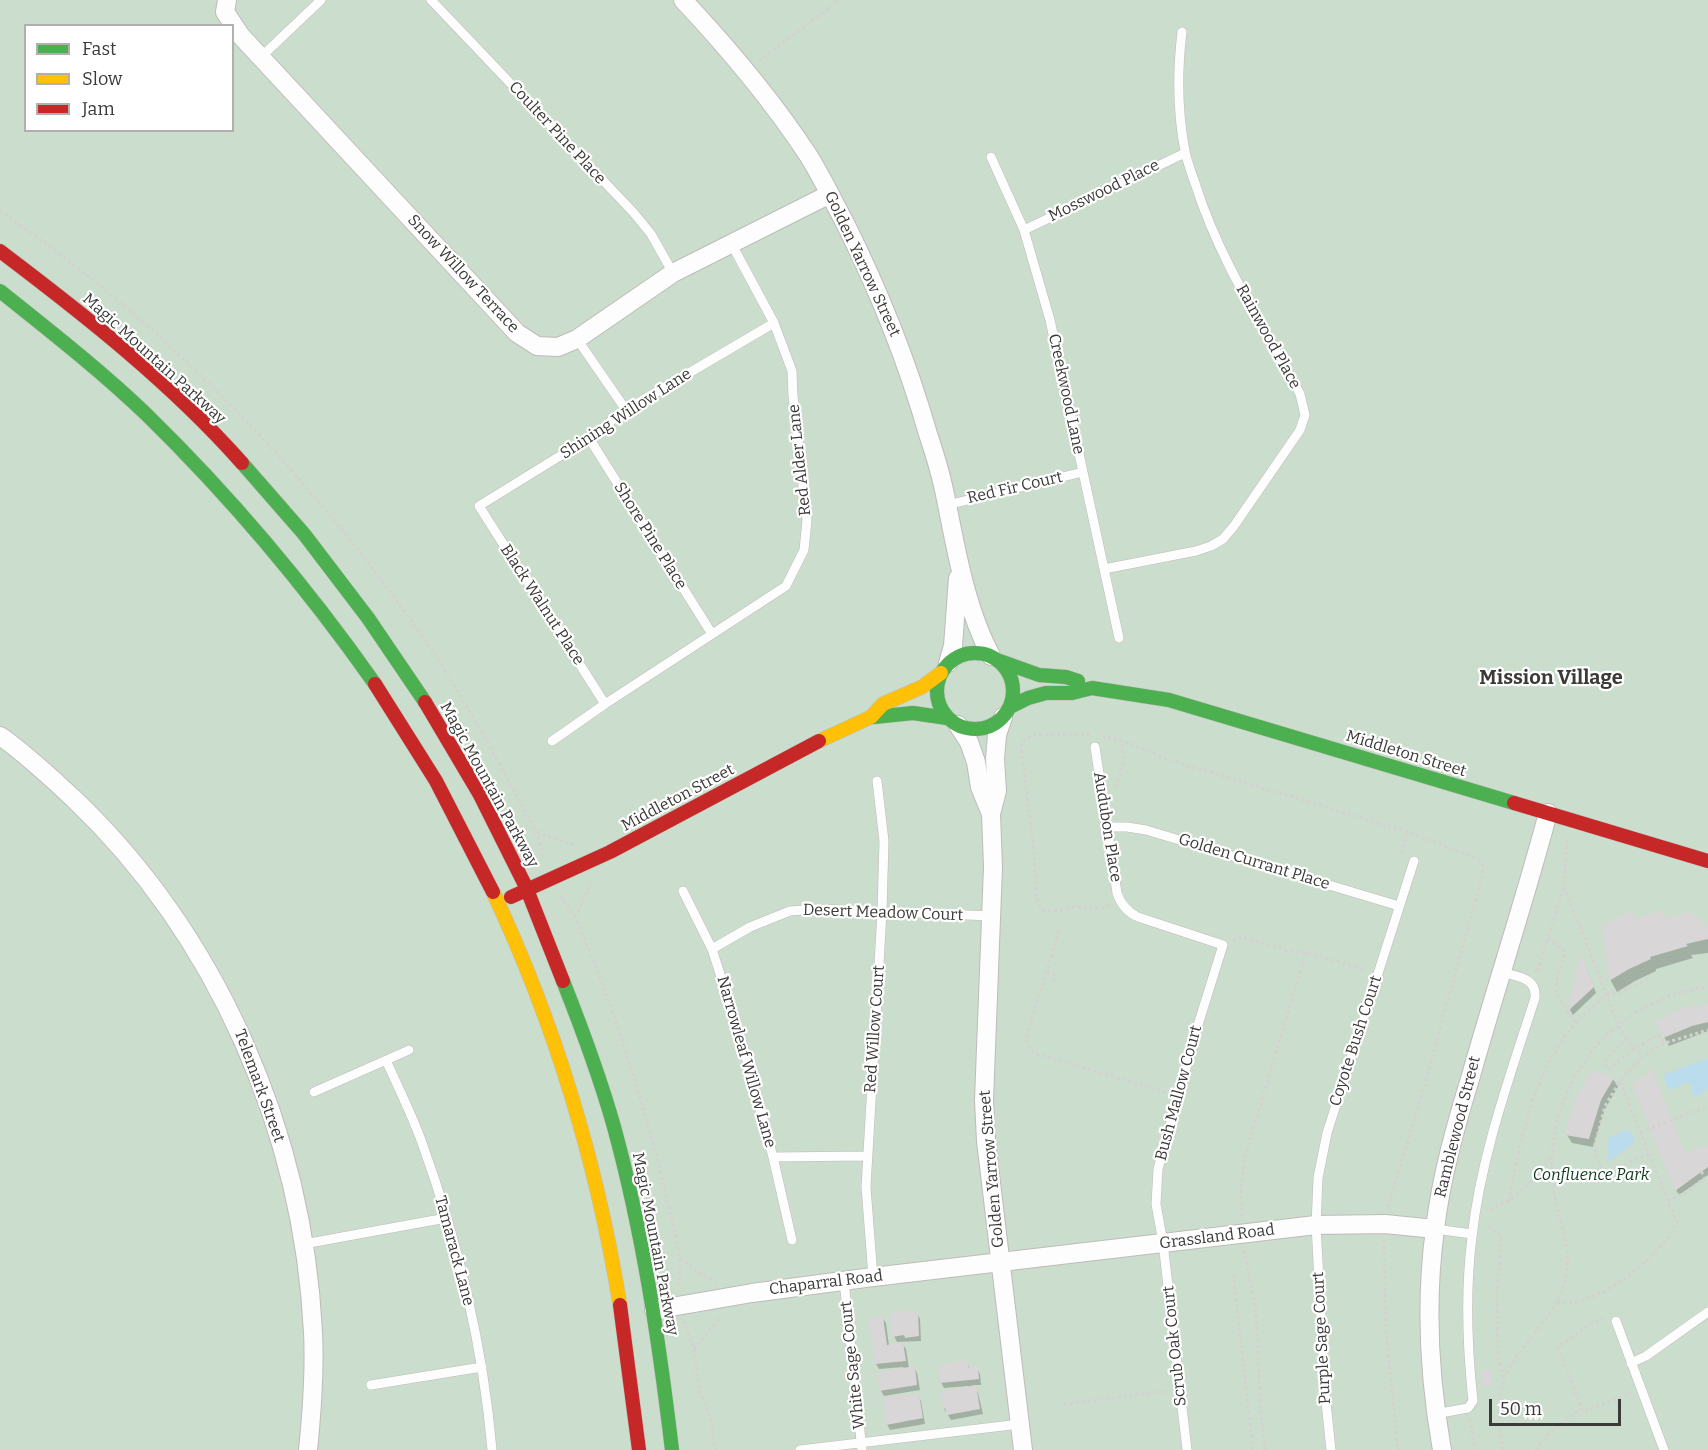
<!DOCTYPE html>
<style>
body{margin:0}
#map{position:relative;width:1708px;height:1450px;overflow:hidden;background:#f4f2ef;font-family:Bitter,serif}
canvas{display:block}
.legend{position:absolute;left:24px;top:24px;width:210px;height:108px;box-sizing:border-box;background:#fff;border:2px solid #b1b0af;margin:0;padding:8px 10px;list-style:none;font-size:18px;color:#3c3a38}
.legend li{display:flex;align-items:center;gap:12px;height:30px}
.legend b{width:30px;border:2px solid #b1b0af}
.scale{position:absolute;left:1489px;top:1399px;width:132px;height:27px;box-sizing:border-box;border:3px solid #3c3a38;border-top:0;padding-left:8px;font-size:18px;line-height:21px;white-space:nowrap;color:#3c3a38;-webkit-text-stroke:4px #fff;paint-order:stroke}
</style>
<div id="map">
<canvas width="1708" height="1450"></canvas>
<ul class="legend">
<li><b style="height:8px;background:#4caf50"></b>Fast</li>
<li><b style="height:8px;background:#ffc107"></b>Slow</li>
<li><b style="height:8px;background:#c62828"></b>Jam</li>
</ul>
<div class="scale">50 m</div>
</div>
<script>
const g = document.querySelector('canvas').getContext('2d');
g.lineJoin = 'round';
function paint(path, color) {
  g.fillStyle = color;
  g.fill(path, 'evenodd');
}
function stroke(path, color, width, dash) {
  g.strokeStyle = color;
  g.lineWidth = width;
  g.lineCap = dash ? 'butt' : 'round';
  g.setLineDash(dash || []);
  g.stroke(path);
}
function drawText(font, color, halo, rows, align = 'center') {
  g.font = font + ' Bitter,serif';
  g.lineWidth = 4.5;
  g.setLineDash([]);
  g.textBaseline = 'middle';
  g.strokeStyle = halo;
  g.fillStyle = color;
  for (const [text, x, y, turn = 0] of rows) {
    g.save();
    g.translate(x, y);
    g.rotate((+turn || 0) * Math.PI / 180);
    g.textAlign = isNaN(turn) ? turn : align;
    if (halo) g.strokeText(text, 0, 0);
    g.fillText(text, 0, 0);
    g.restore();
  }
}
paint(new Path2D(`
 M 0,0 L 1708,0 L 1708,1450 L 0,1450 ZM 26,26 L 232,26 L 232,130 L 26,130 Z`), '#cbddcc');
paint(new Path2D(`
 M 1708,1058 L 1708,1088 L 1695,1098 L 1690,1090 L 1693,1088 L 1689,1082 L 1669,1090 L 1663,1075 Z
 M 1629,1129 L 1635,1142 L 1607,1163 L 1609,1137 Z`), '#badcec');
paint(new Path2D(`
 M 1636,920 L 1665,920 L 1708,928 L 1708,953 L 1691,955 L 1693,958 L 1656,969 L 1656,971 L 1635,981 L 1617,992 L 1611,981 L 1604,926 Z
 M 1580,960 L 1585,964 L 1596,993 L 1573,1015 L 1570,1010 Z
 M 1708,1005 L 1708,1031 L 1669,1046 L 1656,1022 Z
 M 1613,1079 L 1618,1087 L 1605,1109 L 1593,1147 L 1572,1143 L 1567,1135 Z
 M 1708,1150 L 1708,1175 L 1679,1195 L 1676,1190 L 1684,1154 Z
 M 917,1313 L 920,1319 L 921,1341 L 897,1342 L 894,1336 Z
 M 882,1317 L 886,1323 L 889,1346 L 902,1344 L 906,1349 L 909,1368 L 914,1367 L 917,1373 L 920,1390 L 884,1396 L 881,1391 L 880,1373 L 904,1369 L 903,1367 L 879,1369 L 876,1364 L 871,1319 Z
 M 967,1362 L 970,1369 L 977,1368 L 980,1374 L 981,1385 L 974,1385 L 978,1393 L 983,1414 L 951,1420 L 944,1409 L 943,1392 L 969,1388 L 968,1386 L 944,1388 L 941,1382 Z
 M 918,1395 L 921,1401 L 925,1424 L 890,1430 L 887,1424 Z`), '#0003');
paint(new Path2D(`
 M 1661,910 L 1666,918 L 1691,912 L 1708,926 L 1708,939 L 1686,944 L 1688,946 L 1650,957 L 1651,959 L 1629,969 L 1609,981 L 1602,925 L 1632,911 L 1636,919 Z
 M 1582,956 L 1594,987 L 1568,1011 L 1579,960 Z
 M 1708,1004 L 1708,1022 L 1692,1026 L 1663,1038 L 1654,1022 L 1683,1008 Z
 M 1652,1069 L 1685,1153 L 1707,1145 L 1708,1148 L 1708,1167 L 1675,1191 L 1632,1084 Z
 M 1593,1070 L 1614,1078 L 1601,1100 L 1589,1139 L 1565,1135 L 1576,1096 Z
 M 908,1310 L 908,1313 L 918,1312 L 919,1336 L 905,1338 L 904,1335 L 892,1337 L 890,1314 Z
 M 883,1316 L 887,1345 L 903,1342 L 906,1361 L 875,1364 L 869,1318 Z
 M 967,1360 L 969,1368 L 978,1367 L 979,1379 L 940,1383 L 939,1365 Z
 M 915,1366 L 917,1385 L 879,1391 L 878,1372 Z
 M 1491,1370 L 1493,1385 L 1482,1386 L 1480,1371 Z
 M 976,1385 L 980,1409 L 947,1415 L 945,1408 L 943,1410 L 941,1391 Z
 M 919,1394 L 923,1418 L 886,1425 L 883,1397 Z`), '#d8d6d6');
const lane = new Path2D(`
 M 431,0 L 633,212 L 651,234 L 673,273
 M 261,57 L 321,0
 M 991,157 L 1024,230 L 1050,320 L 1119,638
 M 1024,230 L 1185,153
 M 577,339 L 626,410
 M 589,438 L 712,634
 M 947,505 L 1083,472
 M 1104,569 L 1196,551 L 1211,546 L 1223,539 L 1234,526 L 1300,430 L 1305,415 L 1300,394 C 1263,326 1219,259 1196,186 C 1192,174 1187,162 1185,151 C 1177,110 1177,73 1182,32
 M 605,704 L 479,506 L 589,438 L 626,410 L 774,323
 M 552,741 L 605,704 L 786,586 L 804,550 L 807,520 L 793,396 L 792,371 L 774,323 L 731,243
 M 1095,747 L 1117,893 C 1121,905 1127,912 1138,917 L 1223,945 L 1198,1025 L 1158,1169 L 1156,1204 L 1163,1243 L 1187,1450
 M 1107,827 L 1127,827 L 1146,830 L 1399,906
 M 683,891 L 712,949 L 744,1049 L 773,1157 L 792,1240
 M 712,949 L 750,927 L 790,911 L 818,909 L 992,916
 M 386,1060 C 398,1087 411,1113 421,1140 C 457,1239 483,1345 492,1450
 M 314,1092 L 409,1050
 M 773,1157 L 866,1156
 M 1435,1229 L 1472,1234
 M 304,1244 L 446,1218
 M 873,1277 L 866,1187 L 882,912 L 884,841 L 877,781
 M 844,1281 L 862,1450
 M 1616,1321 L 1664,1450
 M 1631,1363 L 1646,1356 L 1708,1312
 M 371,1385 L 482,1367
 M 1435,1414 L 1468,1408 L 1473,1401 C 1467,1346 1465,1292 1472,1237 C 1481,1155 1510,1076 1535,998 C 1537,977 1517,977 1501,972
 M 800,1450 L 1020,1424
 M 1331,1450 L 1325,1393 L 1316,1225 L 1318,1178 L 1327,1133 L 1414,861`);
const street = new Path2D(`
 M 227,0 L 225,12 L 241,36 L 517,333 L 537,346 L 558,347 L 577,339 L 673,273 L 830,194
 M 683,0 C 729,49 772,100 808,155 C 822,177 833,201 845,223 C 879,291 907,361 928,434 C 934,452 940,471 944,490 C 956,547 964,604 991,656
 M 948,663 L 953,646 L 958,578
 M 958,725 L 969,742 L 976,762 L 980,787 L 991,814 L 993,867 L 984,1100 L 986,1141 L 1023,1450
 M 0,736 C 26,754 49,776 73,798 C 218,936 303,1133 313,1332 C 315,1372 312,1411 308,1450
 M 991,814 L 997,791 L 995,759 L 997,735 L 1003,717
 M 654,1310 L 752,1293 L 873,1277 L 1316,1225 L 1385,1224 L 1435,1229
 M 1442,1450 C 1429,1377 1425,1303 1435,1229 C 1441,1178 1455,1128 1470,1079 C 1495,990 1524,903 1548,813`);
const fast = new Path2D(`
 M 0,291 C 50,331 100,370 146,414 C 231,497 306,586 375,684
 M 242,463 L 304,534 L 368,618 L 425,702
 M937 691a38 38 0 1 1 76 0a38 38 0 1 1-76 0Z
 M 1000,661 L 1039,675 L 1066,677 L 1078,681
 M 1010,707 L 1028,698 L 1046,693 L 1072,693 L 1092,688 L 1169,700 L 1514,803
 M 874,717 L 913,713 L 947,718
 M 563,981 C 582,1029 600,1077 614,1127 C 643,1233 659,1341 672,1450`);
const slow = new Path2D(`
 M 819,741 L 871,717 L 883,704 L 922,687 L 941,673
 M 493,892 C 554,1022 597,1164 620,1305`);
const jam = new Path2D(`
 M 0,251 C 86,316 171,383 242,463
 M 375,684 L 436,781 L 493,892
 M 425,702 L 480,795 L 526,887 L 563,981
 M 1514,803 L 1708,861
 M 511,897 L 610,852 L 819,741
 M 620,1305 L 639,1450`);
stroke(lane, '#bebcba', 10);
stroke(street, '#bebcba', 20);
stroke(fast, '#bebcba', 15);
stroke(slow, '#bebcba', 15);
stroke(jam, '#bebcba', 15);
stroke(new Path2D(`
 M 759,61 L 839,0
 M 0,211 C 169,327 312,477 428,645 C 444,667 457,691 471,714 C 487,740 501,767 516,794 C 527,815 540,836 545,860
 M 1090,734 L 1034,735 L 1023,741 L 1021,747 L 1034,849 L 1036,897 L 1040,908 C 1050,916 1065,907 1077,907 C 1093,907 1092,912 1110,906
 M 1102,736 L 1130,743 L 1163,758 L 1408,832 L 1476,858 L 1482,864 L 1483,873 L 1424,1087 L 1388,1207
 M 1116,788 L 1124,759 L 1121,740
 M 537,832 L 573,845
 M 1403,853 L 1402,852 L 1408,832
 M 1564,887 L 1618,1024 L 1626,1038 L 1609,1056 L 1604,1064 L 1609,1069 L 1635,1048 L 1658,1035 L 1665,1043
 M 560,896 L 575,917 L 591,955 L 613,1012 L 636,1084 L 657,1156 L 673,1223 L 680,1258 L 679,1288
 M 575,917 L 591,883
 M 1059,931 L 1027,1035 L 1027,1046 L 1034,1053 L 1165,1092
 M 1548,938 L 1565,952 C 1554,989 1550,992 1576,1022
 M 1233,941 L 1242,937 L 1290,951 L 1306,952 L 1365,970
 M 1047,971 L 1054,974 L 1055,982
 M 1537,971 L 1564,887 L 1567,840
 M 1626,1038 L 1642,1057
 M 1641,1132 L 1708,1106
 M 1649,1154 L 1603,1173 L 1594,1148 L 1605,1106 L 1620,1081 L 1642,1057 L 1665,1043 L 1708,1030
 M 1509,1201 C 1521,1134 1536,1057 1589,1010 C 1595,1006 1600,999 1607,995 C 1610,993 1616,993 1620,992 C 1630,988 1639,983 1649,978
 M 1668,1201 L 1686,1192 L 1705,1178 L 1701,1171
 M 1490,1210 L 1491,1209 C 1520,1196 1533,1181 1551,1156
 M 1242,1217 L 1241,1188 L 1245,1156 L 1306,952
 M 1488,1226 L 1501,1236 L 1497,1295 L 1498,1359 L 1504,1376
 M 1384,1240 L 1386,1332 L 1398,1450
 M 1244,1250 L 1256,1312 L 1260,1403 L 1265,1450
 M 680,1258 L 706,1277 L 717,1281
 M 1233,1274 L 1253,1450
 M 1557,1302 C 1594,1311 1662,1255 1677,1223 L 1620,1081
 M 1604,1319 L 1591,1324 L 1558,1347 L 1583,1412 L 1631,1393
 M 684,1321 L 694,1349 L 699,1389 L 711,1419 L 715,1450
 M 694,1349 L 721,1316
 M 1064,1404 L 1167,1391
 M 1470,1419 L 1475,1450
 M 1503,1450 C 1499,1428 1498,1400 1504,1378 C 1506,1371 1513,1364 1516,1358 C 1534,1333 1559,1308 1566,1277 C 1573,1245 1556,1215 1553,1184 C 1543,1086 1611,1000 1708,987
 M 1536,1450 L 1549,1433 L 1581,1408`), '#d3d2d1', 3, [3, 3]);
stroke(lane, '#fdfdfd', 9);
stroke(street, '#fdfdfd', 18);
stroke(fast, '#4caf50', 14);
stroke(slow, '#ffc107', 14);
stroke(jam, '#c62828', 14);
drawText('16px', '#3c3a38', '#fff', [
 ["Coulter Pine Place",557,133,47],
 ["Mosswood Place",1104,191,-26],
 ["Golden Yarrow Street",862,264,65],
 ["Snow Willow Terrace",463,274,47],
 ["Rainwood Place",1268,337,61],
 ["Magic Mountain Parkway",154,359,42],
 ["Creekwood Lane",1066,394,78],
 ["Shining Willow Lane",626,414,-33],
 ["Red Alder Lane",800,460,-96],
 ["Red Fir Court",1015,488,-13],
 ["Shore Pine Place",650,536,58],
 ["Black Walnut Place",542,605,57],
 ["Middleton Street",1406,754,17],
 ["Magic Mountain Parkway",489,785,61],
 ["Middleton Street",678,798,-28],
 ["Audubon Place",1107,827,81],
 ["Golden Currant Place",1254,862,17],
 ["Desert Meadow Court",883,913,2],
 ["Red Willow Court",875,1029,-86],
 ["Coyote Bush Court",1356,1041,-72],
 ["Narrowleaf Willow Lane",746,1062,74],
 ["Telemark Street",259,1086,70],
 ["Bush Mallow Court",1179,1093,-75],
 ["Ramblewood Street",1458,1127,-76],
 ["Golden Yarrow Street",992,1169,-95],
 ["Grassland Road",1217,1237,-7],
 ["Magic Mountain Parkway",655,1244,79],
 ["Tamarack Lane",454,1251,75],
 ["Chaparral Road",826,1283,-7],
 ["Purple Sage Court",1322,1338,-93],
 ["Scrub Oak Court",1175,1346,-96],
 ["White Sage Court",853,1365,-96]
]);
drawText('italic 16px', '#0e3c1d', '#fff', [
 ["Confluence Park",1591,1176]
]);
drawText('bold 20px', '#3c3a38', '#fff', [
 ["Mission Village",1551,678]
]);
</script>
